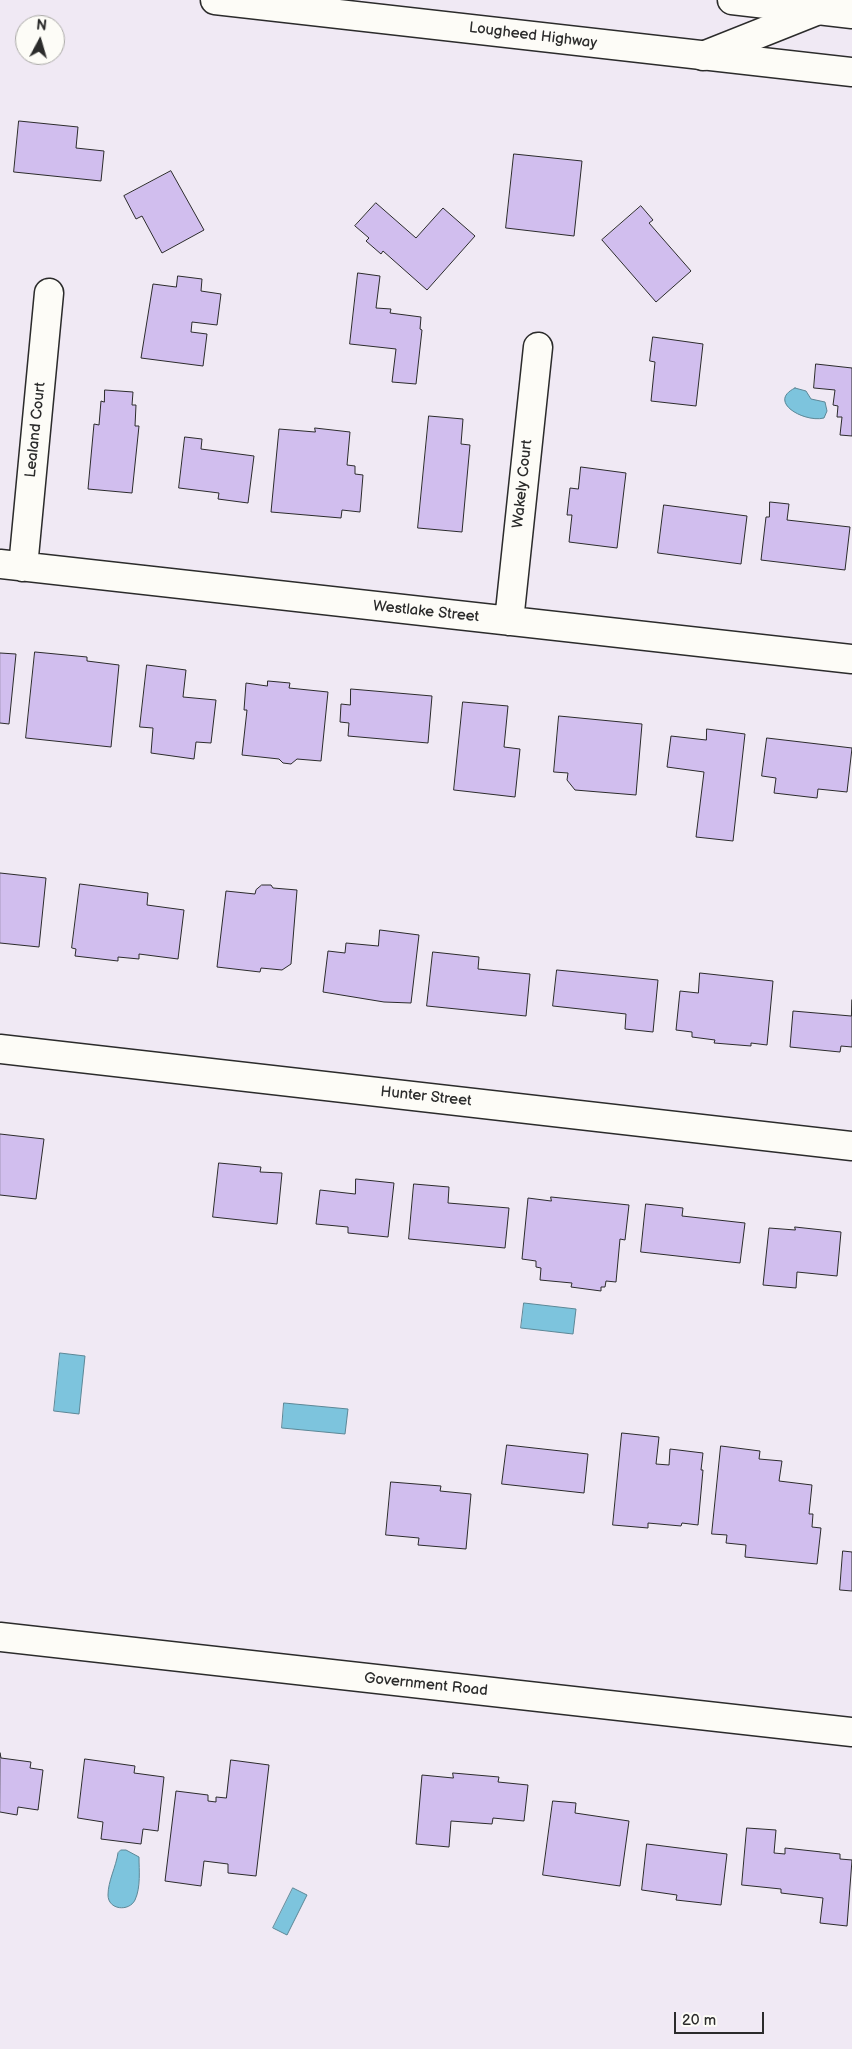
<!DOCTYPE html>
<style>
body{margin:0}
#map{position:relative;width:852px;height:2049px;overflow:hidden;background:#f0e9f4;font-family:"Balsamiq Sans",sans-serif}
canvas{display:block}
.north{position:absolute;left:15px;top:15px;width:50px;height:50px;box-sizing:border-box;background:#fdfcf7;border:1px solid #a9a8a5;border-radius:50%;rotate:6deg;font-size:14px;font-weight:700;line-height:20px;text-align:center;color:#2b2b2b}
.north::after{content:'';display:block;margin:auto;width:18px;height:22px;background:#2b2b2b;clip-path:polygon(50% 0,100% 100%,50% 72%,0 100%)}
.scale{position:absolute;left:674px;top:2012px;width:90px;height:22px;box-sizing:border-box;border:2px solid #2b2b2b;border-top:0;padding-left:6px;font-size:15px;line-height:18px;white-space:nowrap;color:#2b2b2b;-webkit-text-stroke:4px #fdfcf7;paint-order:stroke}
</style>
<div id="map">
<canvas width="852" height="2049"></canvas>
<div class="north">N</div>
<div class="scale">20 m</div>
</div>
<script>
const g = document.querySelector('canvas').getContext('2d');
g.lineJoin = 'round';
function paint(path, color) {
  g.fillStyle = color;
  g.fill(path, 'evenodd');
}
function stroke(path, color, width, dash) {
  g.strokeStyle = color;
  g.lineWidth = width;
  g.lineCap = dash ? 'butt' : 'round';
  g.setLineDash(dash || []);
  g.stroke(path);
}
function drawText(font, color, halo, rows, align = 'center') {
  g.font = font + ' "Balsamiq Sans",sans-serif';
  g.lineWidth = 4;
  g.setLineDash([]);
  g.textBaseline = 'middle';
  g.strokeStyle = halo;
  g.fillStyle = color;
  for (const [text, x, y, turn = 0] of rows) {
    g.save();
    g.translate(x, y);
    g.rotate((+turn || 0) * Math.PI / 180);
    g.textAlign = isNaN(turn) ? turn : align;
    if (halo) g.strokeText(text, 0, 0);
    g.fillText(text, 0, 0);
    g.restore();
  }
}
const water = new Path2D(`
 M 795,388 L 806,391 L 811,399 L 825,402 L 827,411 L 824,418 C 805,423 766,402 795,388 Z
 M 524,1303 L 576,1309 L 573,1334 L 521,1328 Z
 M 60,1353 L 85,1356 L 79,1414 L 54,1411 Z
 M 284,1403 L 348,1409 L 345,1434 L 282,1428 Z
 M 121,1850 L 126,1850 L 139,1857 C 139,1870 141,1887 135,1900 C 129,1912 108,1910 108,1895 C 108,1881 116,1867 118,1853 Z
 M 293,1888 L 307,1895 L 287,1935 L 273,1928 Z`);
paint(water, '#7dc4dd');
stroke(water, '#5c8796', 1);
const building = new Path2D(`
 M 19,121 L 78,127 L 76,148 L 104,151 L 101,181 L 14,172 Z
 M 514,154 L 582,161 L 574,236 L 506,228 Z
 M 171,171 L 204,230 L 162,253 L 142,216 L 136,219 L 124,196 Z
 M 376,203 L 416,238 L 443,208 L 475,236 L 427,290 L 383,251 L 381,254 L 366,241 L 369,238 L 355,226 Z
 M 641,206 L 653,220 L 649,223 L 691,271 L 656,302 L 602,240 Z
 M 358,273 L 380,276 L 376,308 L 391,309 L 390,313 L 421,317 L 420,329 L 422,330 L 416,384 L 392,382 L 396,349 L 350,344 Z
 M 178,276 L 202,279 L 201,291 L 221,294 L 217,325 L 192,322 L 191,332 L 207,334 L 203,366 L 141,358 L 153,284 L 176,287 Z
 M 653,337 L 703,344 L 696,406 L 651,401 L 655,362 L 650,361 Z
 M 816,364 L 852,368 L 852,436 L 840,435 L 842,417 L 837,417 L 838,406 L 833,405 L 835,390 L 814,388 Z
 M 105,390 L 133,392 L 132,405 L 136,405 L 135,426 L 139,426 L 132,493 L 88,489 L 94,424 L 99,425 L 101,401 L 104,402 Z
 M 429,416 L 463,419 L 461,444 L 470,445 L 462,532 L 418,528 Z
 M 315,428 L 350,432 L 347,465 L 355,466 L 355,474 L 363,475 L 360,512 L 342,510 L 341,518 L 271,512 L 279,429 L 315,432 Z
 M 185,437 L 202,439 L 201,449 L 254,456 L 248,503 L 218,499 L 219,493 L 179,488 Z
 M 581,467 L 626,473 L 617,548 L 569,542 L 572,515 L 567,515 L 570,488 L 578,489 Z
 M 770,502 L 789,504 L 787,520 L 850,527 L 845,570 L 761,560 L 766,517 L 769,517 Z
 M 664,505 L 747,516 L 741,564 L 658,553 Z
 M 35,652 L 87,657 L 87,661 L 119,665 L 111,747 L 26,738 Z
 M 0,653 L 16,654 L 9,724 L 0,723 Z
 M 147,665 L 186,670 L 183,697 L 216,700 L 211,743 L 196,742 L 194,759 L 151,753 L 153,728 L 140,727 Z
 M 268,681 L 290,683 L 289,688 L 328,692 L 321,761 L 297,759 L 291,764 L 283,763 L 279,759 L 242,755 L 247,710 L 244,710 L 246,683 L 267,686 Z
 M 351,689 L 432,696 L 428,743 L 348,736 L 349,723 L 340,722 L 341,704 L 350,705 Z
 M 463,702 L 508,706 L 504,747 L 520,749 L 515,797 L 454,790 Z
 M 559,716 L 642,724 L 636,795 L 575,790 L 567,780 L 568,773 L 554,772 Z
 M 707,729 L 745,734 L 733,841 L 696,837 L 704,772 L 667,767 L 671,736 L 706,740 Z
 M 767,738 L 852,748 L 847,792 L 818,789 L 817,798 L 774,793 L 776,778 L 762,776 Z
 M 0,873 L 46,878 L 39,947 L 0,943 Z
 M 80,884 L 148,893 L 147,905 L 184,910 L 178,959 L 139,954 L 139,959 L 118,957 L 118,961 L 75,956 L 76,949 L 72,948 Z
 M 262,885 L 271,885 L 273,888 L 297,890 L 291,964 L 282,970 L 261,968 L 260,972 L 217,967 L 226,891 L 255,894 L 256,890 Z
 M 380,930 L 419,935 L 411,1003 L 384,1002 L 323,992 L 328,951 L 345,953 L 346,943 L 378,946 Z
 M 433,952 L 479,957 L 478,969 L 530,974 L 526,1016 L 427,1006 Z
 M 557,970 L 658,980 L 653,1032 L 625,1029 L 626,1014 L 553,1006 Z
 M 700,973 L 773,981 L 767,1045 L 751,1043 L 751,1046 L 714,1043 L 715,1040 L 692,1037 L 692,1032 L 676,1030 L 680,991 L 698,993 Z
 M 852,1000 L 852,1047 L 841,1046 L 840,1052 L 790,1047 L 793,1011 L 851,1016 Z
 M 0,1134 L 44,1139 L 36,1199 L 0,1195 Z
 M 219,1163 L 261,1167 L 260,1172 L 282,1173 L 277,1224 L 213,1217 Z
 M 356,1179 L 394,1183 L 388,1237 L 348,1233 L 348,1227 L 316,1224 L 320,1190 L 355,1194 Z
 M 414,1184 L 449,1187 L 448,1203 L 509,1208 L 505,1248 L 409,1239 Z
 M 551,1197 L 629,1205 L 625,1240 L 620,1239 L 616,1282 L 606,1281 L 605,1287 L 601,1287 L 601,1291 L 571,1287 L 572,1283 L 540,1280 L 541,1268 L 536,1267 L 536,1261 L 522,1259 L 528,1198 L 551,1201 Z
 M 646,1204 L 683,1208 L 682,1216 L 745,1223 L 740,1263 L 641,1252 Z
 M 795,1227 L 841,1232 L 837,1276 L 797,1272 L 796,1288 L 763,1285 L 769,1228 L 795,1230 Z
 M 622,1433 L 659,1437 L 656,1464 L 669,1465 L 670,1449 L 703,1453 L 701,1470 L 703,1470 L 698,1525 L 682,1523 L 681,1526 L 648,1523 L 648,1528 L 613,1525 Z
 M 507,1445 L 588,1454 L 584,1493 L 502,1484 Z
 M 721,1446 L 760,1451 L 759,1459 L 782,1461 L 779,1481 L 812,1485 L 809,1514 L 813,1514 L 812,1527 L 821,1528 L 817,1564 L 745,1557 L 746,1545 L 726,1543 L 727,1535 L 712,1534 Z
 M 391,1482 L 441,1486 L 440,1491 L 471,1494 L 466,1549 L 418,1545 L 419,1538 L 386,1535 Z
 M 843,1551 L 852,1552 L 852,1591 L 840,1590 Z
 M 0,1753 L 1,1758 L 31,1762 L 30,1768 L 43,1770 L 38,1810 L 18,1807 L 17,1815 L 0,1812 Z
 M 85,1759 L 135,1766 L 134,1773 L 164,1777 L 158,1831 L 143,1829 L 141,1844 L 101,1839 L 103,1822 L 78,1818 Z
 M 231,1760 L 269,1765 L 256,1876 L 228,1873 L 228,1864 L 204,1861 L 201,1886 L 165,1881 L 176,1791 L 208,1795 L 208,1801 L 216,1802 L 216,1797 L 226,1798 Z
 M 453,1773 L 499,1777 L 498,1782 L 528,1785 L 524,1821 L 493,1818 L 492,1824 L 451,1821 L 449,1847 L 416,1844 L 422,1775 L 453,1778 Z
 M 553,1801 L 576,1803 L 575,1813 L 629,1821 L 620,1886 L 543,1875 Z
 M 747,1828 L 776,1830 L 774,1853 L 785,1854 L 785,1848 L 840,1854 L 840,1859 L 852,1860 L 847,1926 L 820,1923 L 823,1898 L 781,1893 L 781,1889 L 742,1885 Z
 M 647,1844 L 727,1854 L 721,1905 L 676,1900 L 677,1895 L 642,1890 Z`);
paint(building, '#d1beee');
stroke(building, '#2b2b2b', 1);
const street = new Path2D(`
 M 0,564 L 852,659
 M 23,567 L 49,293
 M 509,621 L 538,347
 M 0,1049 L 852,1146`);
const secondary = new Path2D(`
 M 703,56 L 826,7
 M 0,1637 L 852,1732`);
const primary = new Path2D(`
 M 215,0 L 852,72
 M 732,0 L 852,14`);
stroke(street, '#2b2b2b', 31);
stroke(secondary, '#2b2b2b', 31);
stroke(primary, '#2b2b2b', 31);
stroke(street, '#fdfcf7', 28);
stroke(secondary, '#fdfcf7', 28);
stroke(primary, '#fdfcf7', 28);
drawText('15px', '#2b2b2b', '#fdfcf7', [
 ["Lougheed Highway",533,36,7],
 ["Lealand Court",36,430,-84],
 ["Wakely Court",523,484,-84],
 ["Westlake Street",426,612,6],
 ["Hunter Street",426,1097,6],
 ["Government Road",426,1685,6]
]);
</script>
